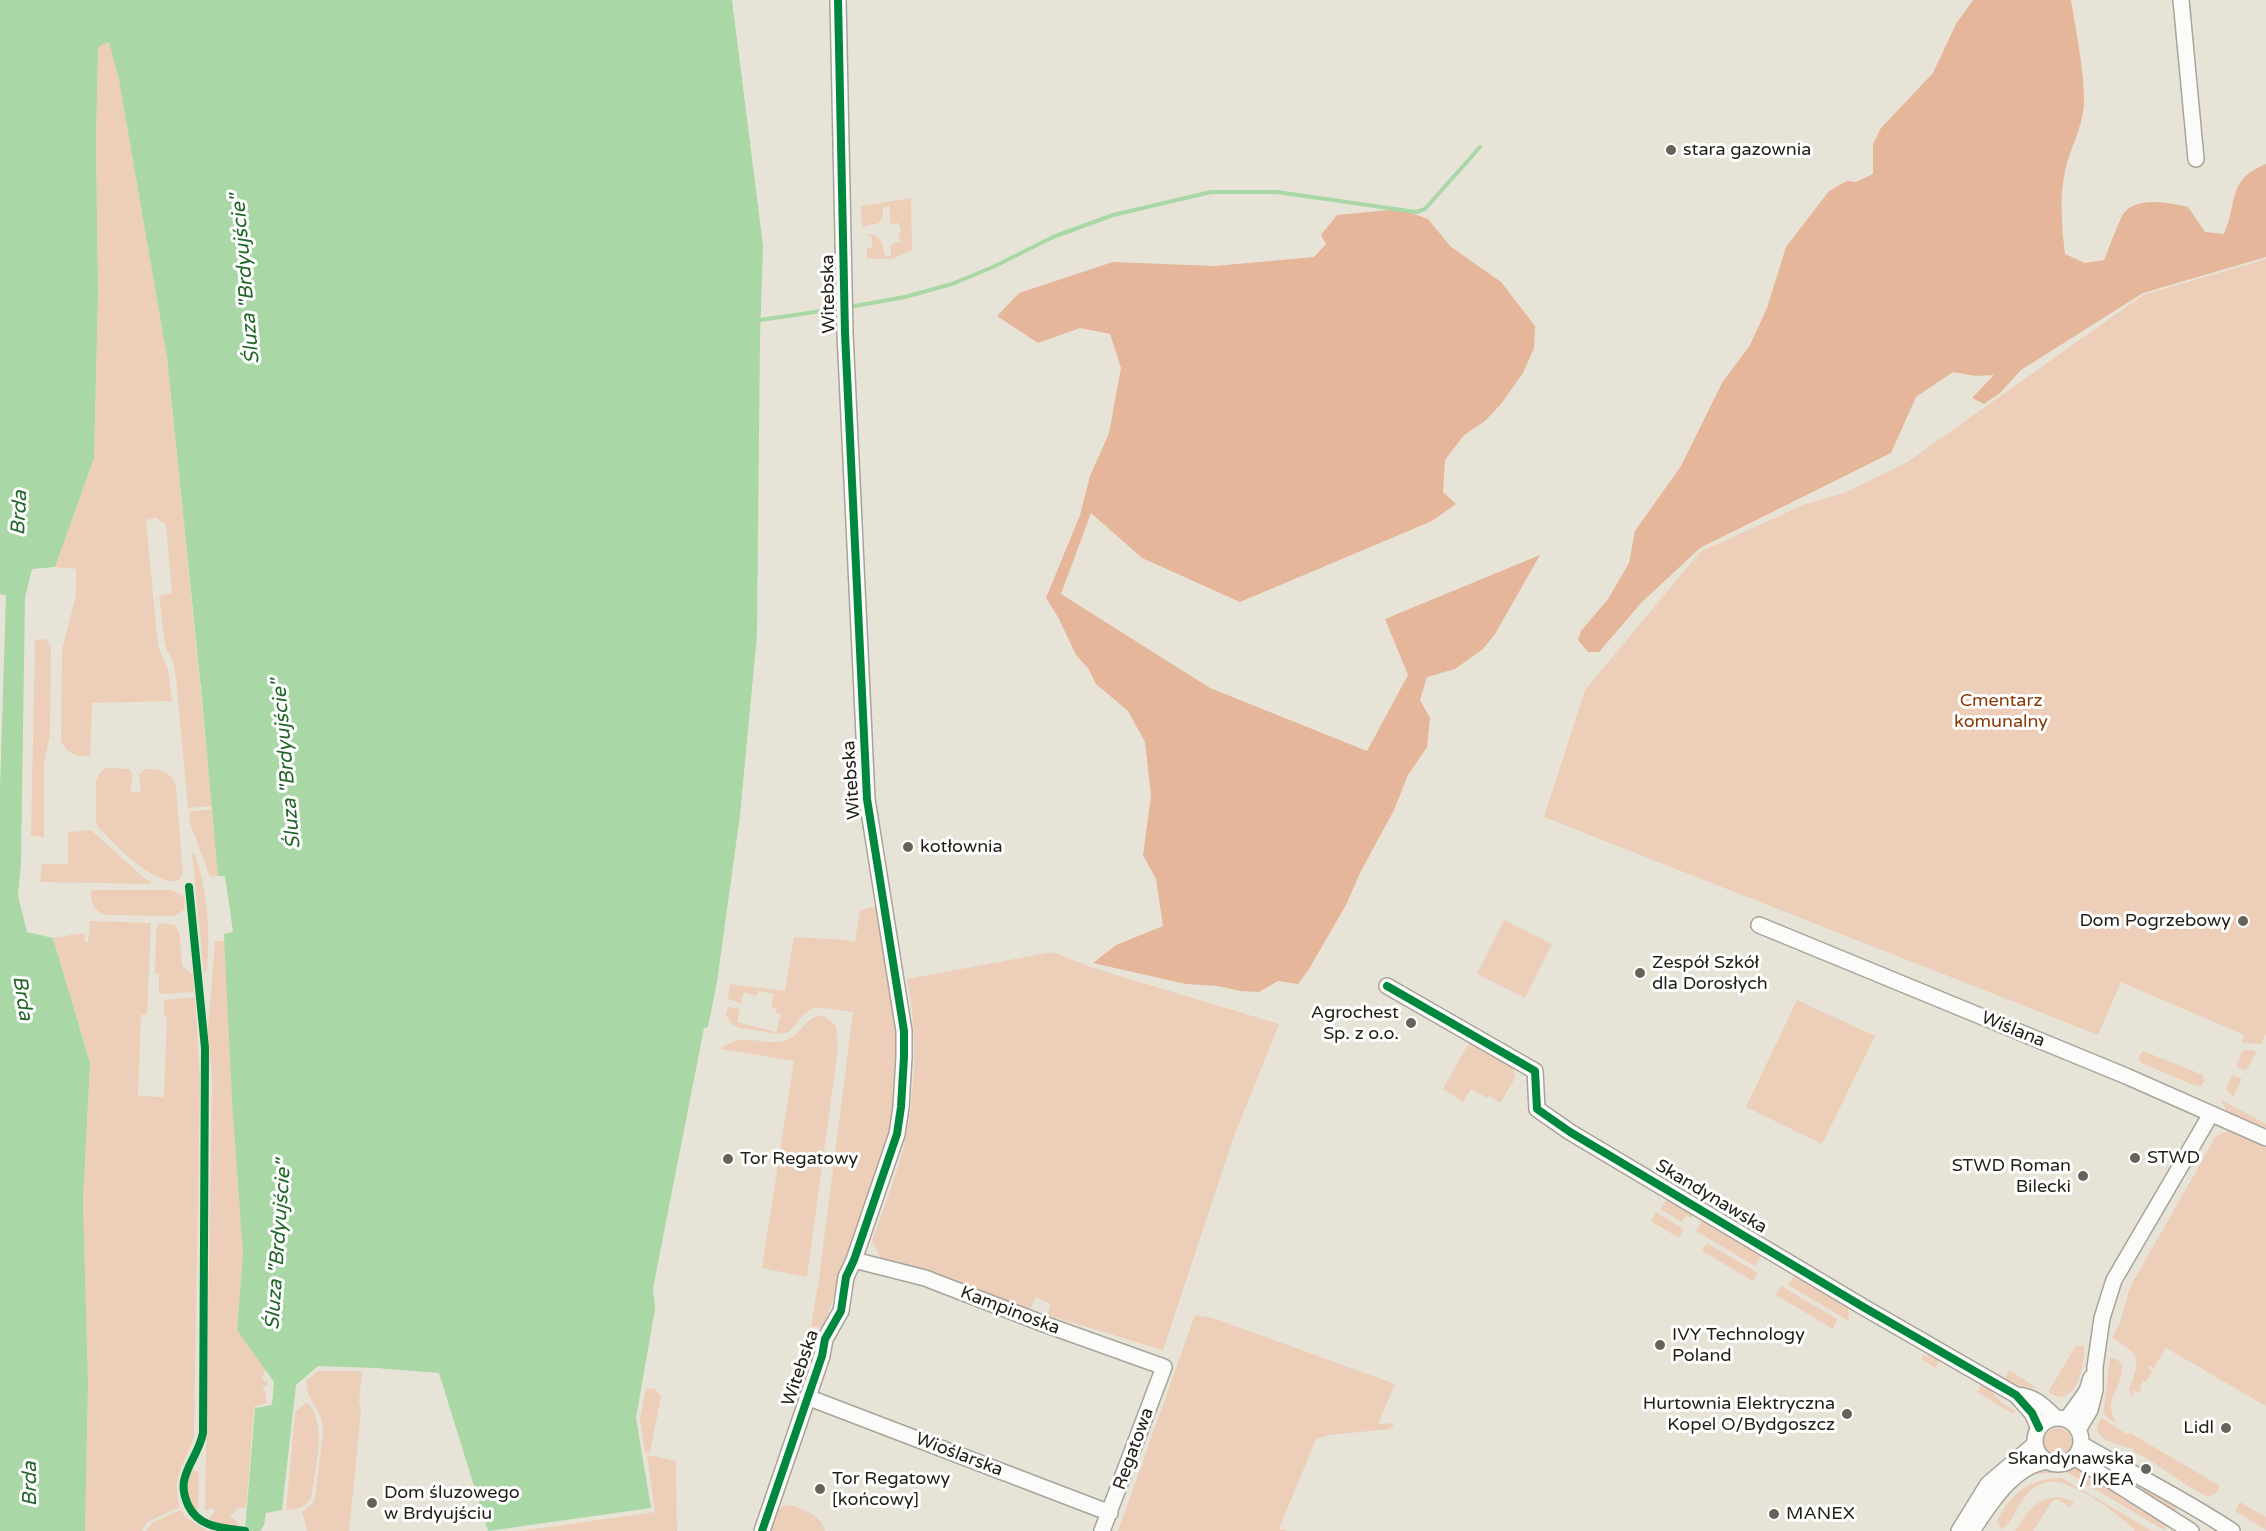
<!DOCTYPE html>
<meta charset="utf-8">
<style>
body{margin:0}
canvas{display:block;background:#e7e4d7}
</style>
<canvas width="2266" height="1531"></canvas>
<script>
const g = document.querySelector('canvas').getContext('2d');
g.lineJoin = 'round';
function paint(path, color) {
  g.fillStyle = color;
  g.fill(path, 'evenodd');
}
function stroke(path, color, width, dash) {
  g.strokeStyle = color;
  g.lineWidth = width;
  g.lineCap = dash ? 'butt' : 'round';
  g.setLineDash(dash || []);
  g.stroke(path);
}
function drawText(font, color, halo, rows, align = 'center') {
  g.font = font + ' "Varela Round",sans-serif';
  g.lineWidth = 6;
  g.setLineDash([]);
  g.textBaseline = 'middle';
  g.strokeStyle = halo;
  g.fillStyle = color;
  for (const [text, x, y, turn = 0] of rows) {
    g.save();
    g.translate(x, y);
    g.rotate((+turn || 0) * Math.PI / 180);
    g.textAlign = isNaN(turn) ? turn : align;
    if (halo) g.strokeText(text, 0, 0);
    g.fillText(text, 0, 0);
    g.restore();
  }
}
paint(new Path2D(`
 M 109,42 L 119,80 L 167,357 L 212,806 L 188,808 L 176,677 L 173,663 L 165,645 L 159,596 L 172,593 L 166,525 L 156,518 L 146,520 L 158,646 L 168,670 L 172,701 L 92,703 L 90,757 C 76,756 66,754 61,740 L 62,650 L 76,595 L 76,569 L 55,567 L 94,458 L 98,292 L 96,141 L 98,46 Z
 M 911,198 L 912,250 L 892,259 L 867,259 L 867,248 L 872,248 L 872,237 L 864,234 L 874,235 L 881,240 L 885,256 L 891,256 L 891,245 L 894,243 L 901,242 L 898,237 L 901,231 L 899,223 L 890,224 L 890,206 L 883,207 L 883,215 L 879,223 L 862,227 L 861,206 Z
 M 2266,259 L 2266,1034 L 2261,1044 L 2242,1043 L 2244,1035 L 2121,982 L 2098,1035 L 1544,817 L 1585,690 L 1700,552 L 1805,504 L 1844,493 L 1906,463 L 2143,295 Z
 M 46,639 L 51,646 L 50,735 L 44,763 L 44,837 L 31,836 L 35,640 Z
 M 108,768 L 130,769 L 133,776 L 130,792 L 141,792 L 139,775 L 145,769 C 160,769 170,770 176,786 L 182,863 L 183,872 L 179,880 C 158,890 112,842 98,827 L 96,822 L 96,781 L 102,770 Z
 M 212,809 L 218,876 L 210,877 L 190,823 L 189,812 Z
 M 91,830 L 144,878 L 151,882 L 151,884 L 40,882 L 42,864 L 68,864 L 68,832 Z
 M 192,853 L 195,855 C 208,892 210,932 207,971 L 204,972 Z
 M 91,890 L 172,890 L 182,895 L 185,899 L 184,910 L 174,916 L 105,915 C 93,909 90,903 91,890 Z
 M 874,907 L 879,912 L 895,1007 L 899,1056 L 892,1124 L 880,1167 L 823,1328 L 811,1326 L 819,1279 L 853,1012 L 815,1007 L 804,1014 L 789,1032 L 780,1034 L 739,1028 L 732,1024 L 726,1015 L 728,1007 L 740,1009 L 737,1022 L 776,1032 L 781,1014 L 776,1013 L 777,1009 L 771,1007 L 774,994 L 758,991 L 756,996 L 744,992 L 741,1004 L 728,999 L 730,984 L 785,991 L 794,937 L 848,940 L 855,942 L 860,910 Z
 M 1504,920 L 1552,944 L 1525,998 L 1477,974 Z
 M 90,921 L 151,923 L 147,1015 L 141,1015 L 138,1096 L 164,1097 L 167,1016 L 164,1016 L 164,1000 L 195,997 L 200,1079 L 194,1436 C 185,1465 171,1474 180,1507 L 147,1522 L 142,1531 L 85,1531 L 88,1383 L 83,1201 L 90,1063 L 53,938 L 84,933 L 85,942 L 88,942 Z
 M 161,923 L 175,925 L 180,936 L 182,966 L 193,975 L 194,992 L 159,994 L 159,974 L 155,973 L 156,930 L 158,925 Z
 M 215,941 L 225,941 L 232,1101 L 243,1254 L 237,1330 L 266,1370 L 262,1379 L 268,1383 L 262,1390 L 266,1392 L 266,1403 L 254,1407 L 246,1508 L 238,1508 L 230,1516 L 238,1522 L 238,1527 C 227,1527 219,1524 209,1519 L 215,1512 L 212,1508 L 205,1510 L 212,1078 L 208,1030 Z
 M 1053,952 L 1090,967 L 1279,1024 L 1234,1136 L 1163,1350 L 1047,1315 L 1051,1304 L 1036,1297 L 1030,1309 L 929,1272 L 881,1258 L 872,1241 C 882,1211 895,1180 903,1149 C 916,1095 918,1034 907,979 Z
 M 1797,1000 L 1875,1036 L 1822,1144 L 1746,1107 Z
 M 817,1016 L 824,1016 L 836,1026 L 838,1048 L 807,1277 L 762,1268 L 794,1061 L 720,1049 C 745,1030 758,1046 783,1041 C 799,1038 803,1021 817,1016 Z
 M 1472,1041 L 1514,1067 L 1515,1078 L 1500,1103 L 1489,1095 L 1487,1098 L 1471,1089 L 1463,1102 L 1443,1089 L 1467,1046 Z
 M 2243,1050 L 2257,1051 L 2246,1071 L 2236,1066 Z
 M 2143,1051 L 2203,1075 L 2204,1082 L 2201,1086 L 2196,1086 L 2140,1062 L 2139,1056 Z
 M 2232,1075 L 2242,1079 L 2233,1097 L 2226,1089 Z
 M 2220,1099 L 2266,1124 L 2266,1130 L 2227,1112 Z
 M 2228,1131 L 2266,1148 L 2266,1406 L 2166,1348 L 2153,1370 L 2151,1366 L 2147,1367 L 2152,1371 L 2146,1382 L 2143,1381 L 2140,1387 L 2142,1388 L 2138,1393 L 2136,1391 L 2133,1391 L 2134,1396 L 2132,1397 L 2129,1390 C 2141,1358 2141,1355 2112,1338 L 2120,1323 L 2130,1287 L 2216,1136 Z
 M 1669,1196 L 1694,1212 L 1691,1218 L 1686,1215 L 1682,1222 L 1660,1209 Z
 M 1656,1212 L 1684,1229 L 1679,1238 L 1651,1221 Z
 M 1704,1218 L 1764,1252 L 1755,1266 L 1696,1231 Z
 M 1707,1243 L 1758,1273 L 1753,1281 L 1702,1251 Z
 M 1797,1272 L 1848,1307 L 1849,1321 L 1788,1285 Z
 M 1781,1286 L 1837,1319 L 1833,1329 L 1776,1295 Z
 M 1195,1315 L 1213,1318 L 1395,1384 L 1378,1424 L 1395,1423 L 1390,1429 L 1330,1435 L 1316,1439 L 1279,1529 L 1287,1531 L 1118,1531 Z
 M 2076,1346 L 2084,1346 C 2085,1367 2075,1411 2048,1392 Z
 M 1934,1353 L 1939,1358 L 1936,1368 L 1921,1359 L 1924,1355 L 1927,1357 Z
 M 2110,1358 L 2117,1359 L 2122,1365 C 2123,1392 2101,1396 2117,1424 L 2103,1414 Z
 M 2009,1370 L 2037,1388 L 2039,1389 L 2008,1383 L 2005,1379 Z
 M 318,1371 L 362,1371 L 359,1401 L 361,1412 L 349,1531 L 307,1531 L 302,1512 L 313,1503 L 315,1498 L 323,1433 C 323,1417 319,1413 311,1400 C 308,1395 307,1387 306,1381 Z
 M 1983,1382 L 2001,1402 L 2017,1412 L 2012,1413 L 1977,1392 Z
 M 646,1388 L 655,1389 L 661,1396 L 650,1452 L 645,1453 L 640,1420 Z
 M 307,1402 C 328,1423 315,1467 312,1495 C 307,1507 298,1510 286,1510 L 295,1412 Z
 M 2102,1418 L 2128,1435 L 2130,1433 L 2220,1486 L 2216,1493 L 2208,1497 C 2180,1483 2161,1465 2134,1452 L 2132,1448 C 2119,1445 2085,1438 2102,1418 Z
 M2044 1442a14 14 0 1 1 28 0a14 14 0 1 1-28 0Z
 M 2085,1452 L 2179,1504 L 2174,1513 L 2083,1456 Z
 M 647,1455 L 676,1461 L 677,1531 L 520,1531 L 655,1512 Z
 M 2071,1467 L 2080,1467 L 2167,1524 L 2164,1530 L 2066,1472 L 2037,1474 L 2034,1470 C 2046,1467 2058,1470 2071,1467 Z
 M 192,1469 L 199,1472 L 198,1510 L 195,1511 C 187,1497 184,1484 192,1469 Z
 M 2062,1478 L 2152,1531 L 2135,1531 C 2122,1516 2076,1483 2056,1482 C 2045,1481 2034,1486 2027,1494 C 2017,1504 2013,1525 1999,1530 L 2000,1527 L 1997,1520 C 2014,1492 2027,1479 2062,1478 Z
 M 2059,1497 L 2074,1501 L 2070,1507 L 2058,1499 L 2053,1500 L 2033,1531 L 2015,1531 C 2027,1513 2035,1498 2059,1497 Z
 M 2240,1502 L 2266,1517 L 2266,1530 L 2235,1511 Z
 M 791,1505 C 805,1511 821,1514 825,1531 L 772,1531 L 770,1524 L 775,1511 L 784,1506 Z
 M 181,1510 L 186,1518 L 208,1531 L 146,1531 L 153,1522 Z`), '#ecceb9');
paint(new Path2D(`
 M 1973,0 L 2071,0 C 2076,32 2085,73 2084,105 C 2082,129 2070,148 2065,171 C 2059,198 2062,227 2065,254 L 2085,263 L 2104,260 C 2110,246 2115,230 2122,216 C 2134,195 2169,203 2188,207 L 2205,232 L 2224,234 C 2238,201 2227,179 2266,164 L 2266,257 L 2143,293 L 2021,370 L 2000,393 L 1984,404 L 1972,398 L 1994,375 L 1976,376 L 1953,372 L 1916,397 L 1891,453 L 1700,548 L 1641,603 L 1599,652 L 1588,652 L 1578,640 L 1581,631 L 1608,599 L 1629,563 L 1635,531 L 1681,466 L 1722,383 L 1750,345 L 1767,308 L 1786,247 L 1829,191 L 1847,181 L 1856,182 L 1873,174 L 1873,144 L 1881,128 L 1933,73 L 1956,24 Z
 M 1400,209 L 1428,219 L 1450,246 L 1501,282 L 1535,326 L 1534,348 L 1523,373 L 1501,404 L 1485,421 L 1464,435 L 1445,460 L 1443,492 L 1456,504 L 1432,521 L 1240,602 L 1142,558 L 1091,513 L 1061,594 L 1210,688 L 1367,751 L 1408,675 L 1385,619 L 1540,555 L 1495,634 L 1483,649 L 1455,669 L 1427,677 L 1420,700 L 1430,718 L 1427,747 L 1408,775 L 1394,810 L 1360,873 L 1346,905 L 1309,969 L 1298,984 L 1278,981 L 1259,992 L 1240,991 L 1218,986 L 1186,984 L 1093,963 L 1116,945 L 1163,926 L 1156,879 L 1143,855 L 1151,796 L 1145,742 L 1128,711 L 1096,684 L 1088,668 L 1076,655 L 1058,617 L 1046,598 L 1080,515 L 1090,476 L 1109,433 L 1121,368 L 1110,334 L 1080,328 L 1038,343 L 997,316 L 1019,293 L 1113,262 L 1215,266 L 1314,257 L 1326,244 L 1321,235 L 1337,215 Z`), '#e5b699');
paint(new Path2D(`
 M 0,0 L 732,0 L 763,246 L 760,339 L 757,635 L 740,815 L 717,982 L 708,1027 L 704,1028 L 657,1268 L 653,1288 L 655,1309 L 636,1418 L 651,1508 L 488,1531 L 439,1373 L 376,1368 L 318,1366 L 296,1385 L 282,1510 L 266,1513 L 264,1525 L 260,1531 L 245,1531 L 255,1408 L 272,1405 L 274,1382 L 237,1330 L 243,1254 L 232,1101 L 224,934 L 233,932 L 225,876 L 218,876 L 202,699 L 167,357 L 119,80 L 109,42 L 98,47 L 96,141 L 98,292 L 94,458 L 55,567 L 32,569 L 25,598 L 21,863 L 18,896 L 27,932 L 53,938 L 90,1063 L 83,1201 L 88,1383 L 85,1531 L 0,1531 L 0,788 L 6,595 L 0,594 Z`), '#a9d8a6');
stroke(new Path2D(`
 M 849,307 L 905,297 L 952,284 L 993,267 L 1053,237 L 1113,215 L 1211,192 L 1277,192 L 1416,212 L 1425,209 L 1480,147
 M 760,320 L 842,308`), '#a9d8a6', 4);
const minor = new Path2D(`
 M 2181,0 L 2196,159
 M 1759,925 L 2126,1076 L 2266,1138
 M 1387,986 L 1535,1071 L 1537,1109 L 1570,1132 L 1865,1308 L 2016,1395 L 2032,1413 L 2039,1428
 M 854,1260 L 925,1278 L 1044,1324 L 1164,1367 L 1102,1531
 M 2016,1395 C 2034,1396 2043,1405 2056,1418
 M 807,1397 L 1110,1513
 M2035 1441a23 23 0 1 1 46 0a23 23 0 1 1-46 0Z
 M 2067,1419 L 2087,1391 L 2091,1378
 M 2078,1430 L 2090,1410 L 2095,1390 L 2095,1367 L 2102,1318 L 2114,1280 L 2211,1114
 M 2081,1444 C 2131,1473 2184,1499 2232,1531
 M 2074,1457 L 2191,1531
 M 762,1531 L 822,1356 L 825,1339 L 841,1311 L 846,1277 L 854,1260 L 897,1134 L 901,1107 L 904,1057 L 904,1031 L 867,799 L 845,333 L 838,0
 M 1959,1531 L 1988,1484 L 2035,1444
 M 1972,1531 C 1990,1504 2013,1466 2047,1461`);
stroke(minor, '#a6a49a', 18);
stroke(minor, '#fbfbf9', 15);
stroke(new Path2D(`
 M 189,887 L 205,1048 L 203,1433 C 199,1452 190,1460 185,1477 C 182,1486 184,1496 188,1505 C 199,1528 222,1528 245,1531
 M 1387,986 L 1535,1071 L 1537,1109 L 1570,1132 L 1865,1308 L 2016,1395 L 2032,1413 L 2039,1428
 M 762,1531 L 822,1356 L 825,1339 L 841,1311 L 846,1277 L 854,1260 L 897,1134 L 901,1107 L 904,1057 L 904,1031 L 867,799 L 845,333 L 838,0`), '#00873e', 8);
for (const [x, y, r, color] of [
 [1671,150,6,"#66645a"],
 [908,847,6,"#66645a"],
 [2243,921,6,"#66645a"],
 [1640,973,6,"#66645a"],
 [1411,1023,6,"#66645a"],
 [2135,1158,6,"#66645a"],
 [728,1159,6,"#66645a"],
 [2083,1176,6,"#66645a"],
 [1660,1345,6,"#66645a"],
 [1847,1414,6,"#66645a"],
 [2226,1428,6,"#66645a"],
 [2146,1469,6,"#66645a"],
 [820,1489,6,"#66645a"],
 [372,1503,6,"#66645a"],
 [1774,1514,6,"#66645a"]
]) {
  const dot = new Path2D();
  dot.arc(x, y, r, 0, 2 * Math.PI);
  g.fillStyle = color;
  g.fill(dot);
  stroke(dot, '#fff', 2);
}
drawText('18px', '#211f16', '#fff', [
 ["stara gazownia",1683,150],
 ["kotłownia",920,847],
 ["Dom Pogrzebowy",2231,921,"right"],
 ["Zespół Szkół",1652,963],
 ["dla Dorosłych",1652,984],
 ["Agrochest",1399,1013,"right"],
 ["Sp. z o.o.",1399,1034,"right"],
 ["STWD",2147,1158],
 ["Tor Regatowy",740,1159],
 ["STWD Roman",2071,1166,"right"],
 ["Bilecki",2071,1187,"right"],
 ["IVY Technology",1672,1335],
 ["Poland",1672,1356],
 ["Hurtownia Elektryczna",1835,1404,"right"],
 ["Kopel O/Bydgoszcz",1835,1425,"right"],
 ["Lidl",2214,1428,"right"],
 ["Skandynawska",2134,1459,"right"],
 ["/ IKEA",2134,1480,"right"],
 ["Tor Regatowy",832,1479],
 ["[końcowy]",832,1500],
 ["Dom śluzowego",384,1493],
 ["w Brdyujściu",384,1514],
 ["MANEX",1786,1514]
], 'left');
drawText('18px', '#211f16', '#fff', [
 ["Witebska",829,294,-91],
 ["Witebska",852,780,-94],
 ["Wiślana",2013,1030,22],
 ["Skandynawska",1711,1197,31],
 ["Kampinoska",1010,1311,21],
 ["Witebska",801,1368,-71],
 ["Regatowa",1134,1449,-70],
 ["Wioślarska",959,1455,21]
]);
drawText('18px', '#873c0a', '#fff', [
 ["Cmentarz",2001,701],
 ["komunalny",2001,722]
]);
drawText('italic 20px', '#226629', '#fff', [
 ["Śluza \"Brdyujście\"",246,279,-95],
 ["Brda",20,513,-87],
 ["Śluza \"Brdyujście\"",287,764,-95],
 ["Brda",22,998,81],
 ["Śluza \"Brdyujście\"",279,1245,-86],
 ["Brda",31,1484,-90]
]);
</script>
